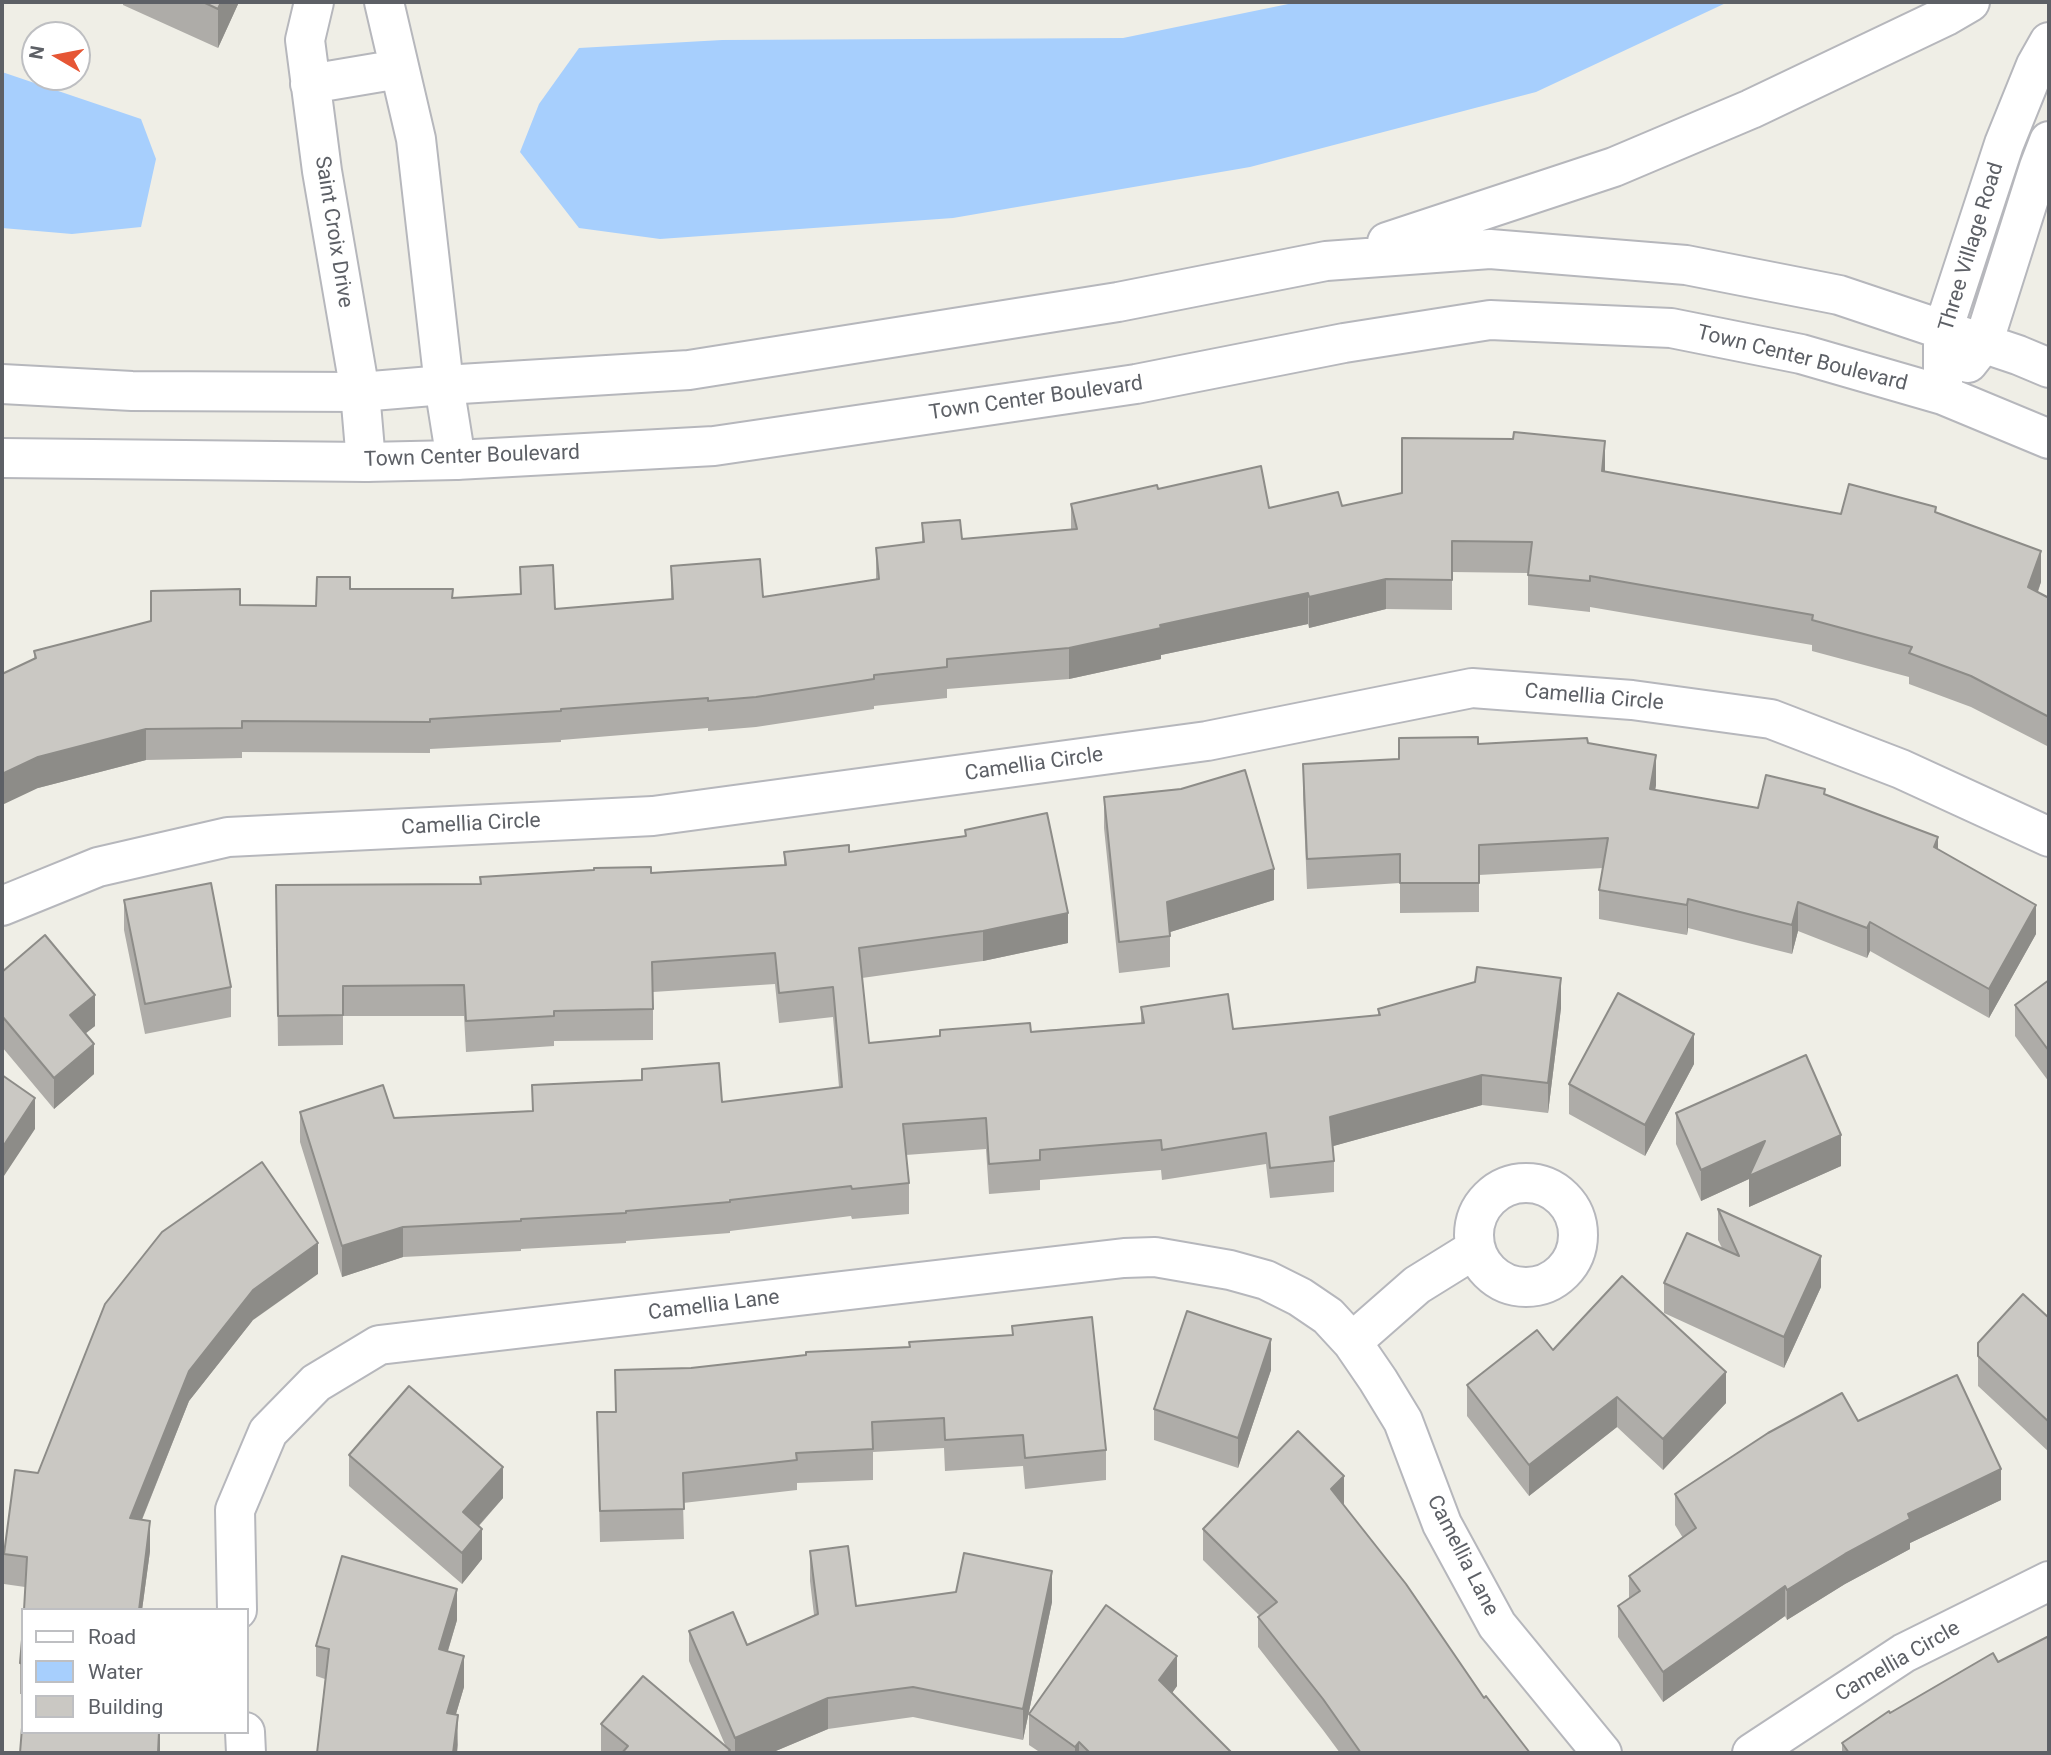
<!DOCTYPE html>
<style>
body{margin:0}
#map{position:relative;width:2051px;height:1755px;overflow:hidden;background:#efeee6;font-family:Roboto,sans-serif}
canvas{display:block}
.frame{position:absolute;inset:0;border:4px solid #5d6066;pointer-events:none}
.legend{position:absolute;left:21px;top:1608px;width:228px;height:126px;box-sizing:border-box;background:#fff;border:2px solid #bebfc2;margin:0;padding:9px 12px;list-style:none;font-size:21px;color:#5d6066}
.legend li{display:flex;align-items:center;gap:14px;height:35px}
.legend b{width:35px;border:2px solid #bebfc2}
.north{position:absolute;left:21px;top:21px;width:70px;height:70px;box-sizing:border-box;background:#fff;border:2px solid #bebfc2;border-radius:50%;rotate:280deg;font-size:19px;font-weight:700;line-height:28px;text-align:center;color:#5d6066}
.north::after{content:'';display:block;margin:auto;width:24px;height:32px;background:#e65635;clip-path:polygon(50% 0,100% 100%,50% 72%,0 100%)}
</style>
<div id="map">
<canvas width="2051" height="1755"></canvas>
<div class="frame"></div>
<ul class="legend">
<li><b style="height:9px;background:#fff"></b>Road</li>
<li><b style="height:19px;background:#a7cffd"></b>Water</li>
<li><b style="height:19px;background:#cac8c3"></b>Building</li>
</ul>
<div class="north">N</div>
</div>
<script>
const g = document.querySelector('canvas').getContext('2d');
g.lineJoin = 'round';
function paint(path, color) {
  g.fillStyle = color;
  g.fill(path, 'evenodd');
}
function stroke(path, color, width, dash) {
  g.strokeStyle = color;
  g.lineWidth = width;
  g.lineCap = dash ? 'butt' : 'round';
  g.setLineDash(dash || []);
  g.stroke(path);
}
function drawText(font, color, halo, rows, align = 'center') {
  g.font = font + ' Roboto,sans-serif';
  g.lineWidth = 5;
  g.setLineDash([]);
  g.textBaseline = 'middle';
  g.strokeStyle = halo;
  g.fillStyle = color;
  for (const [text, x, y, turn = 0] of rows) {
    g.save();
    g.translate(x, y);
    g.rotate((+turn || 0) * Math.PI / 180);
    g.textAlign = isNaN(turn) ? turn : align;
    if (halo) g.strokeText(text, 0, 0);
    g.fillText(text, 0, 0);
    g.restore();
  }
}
paint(new Path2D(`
 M 1298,2 L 1728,2 L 1536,92 L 1250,167 L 953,218 L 660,239 L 579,228 L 520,152 L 539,104 L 579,48 L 722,40 L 1123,38 Z
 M 2,72 L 141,119 L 156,159 L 141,227 L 72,234 L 2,228 Z`), '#a7cffd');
const minor = new Path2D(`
 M 314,2 L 305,40 L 322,171 L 360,392 L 366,462
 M 384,2 L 416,139 L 444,385 L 456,460
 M 310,84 L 399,69
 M 2,906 L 98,867 L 228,837 L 653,816 L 1207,741 L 1472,688 L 1632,700 L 1771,719 L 1901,769 L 2049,837
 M1474 1235a52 52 0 1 1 104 0a52 52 0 1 1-104 0Z
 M 1352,1342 L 1417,1285 L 1475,1249
 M 237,1610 L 235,1510 L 268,1432 L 316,1383 L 379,1345 L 1124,1258 L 1155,1257 L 1230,1270 L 1266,1280 L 1300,1297 L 1328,1316 L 1352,1342 L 1378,1380 L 1403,1421 L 1442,1524 L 1497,1625 L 1602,1753
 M 245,1732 L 246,1753
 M 1752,1753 L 1904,1653 L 2049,1581`);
const tertiary = new Path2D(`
 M 1387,242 L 1614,167 L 1751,109 L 1946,16 L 1970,2
 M 1968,363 L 1983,344 L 2039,167 L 2049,141
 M 2,384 L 132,391 L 360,392 L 444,385 L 689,370 L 1118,302 L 1326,261 L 1490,249 L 1686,265 L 1839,295 L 2018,355 L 2049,368
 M 1943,395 L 1943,330 L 2004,144 L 2036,65 L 2049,42
 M 2,458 L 366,462 L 456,460 L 714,446 L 1136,384 L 1344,343 L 1490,320 L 1671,328 L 1801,354 L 1943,395 L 2049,439`);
stroke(minor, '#b6b7bc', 42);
stroke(tertiary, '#b6b7bc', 42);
stroke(minor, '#fff', 38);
stroke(tertiary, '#fff', 38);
paint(new Path2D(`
 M 123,2 L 239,2 L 218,48 L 123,5 Z
 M 1605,472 L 1841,514 L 1936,512 L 2041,582 L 2038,592 L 2049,598 L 2049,747 L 1971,707 L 1909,684 L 1909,677 L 1812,651 L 1812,645 L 1590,607 L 1590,612 L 1528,605 L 1528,573 L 1452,572 L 1452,610 L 1386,609 L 1309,628 L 1308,624 L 1161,655 L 1161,659 L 1069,679 L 947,689 L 947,698 L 874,706 L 874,709 L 756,727 L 708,731 L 708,728 L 561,740 L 561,742 L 430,749 L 430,753 L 242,752 L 242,758 L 146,760 L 38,788 L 34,651 L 240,605 L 316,606 L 350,589 L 452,598 L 520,594 L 520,567 L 555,609 L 671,599 L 671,566 L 763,597 L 876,579 L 876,548 L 922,543 L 922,523 L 962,539 L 1071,529 L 1071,504 L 1158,489 L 1269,508 L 1342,506 Z
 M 1588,743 L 1656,785 L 1655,790 L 1758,808 L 1825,794 L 1938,849 L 2036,934 L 1989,1018 L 1870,951 L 1867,958 L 1798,931 L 1792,954 L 1688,928 L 1687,935 L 1599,919 L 1599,890 L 1603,868 L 1479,875 L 1479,912 L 1400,913 L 1400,883 L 1307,889 L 1303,794 L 1303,764 L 1399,759 L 1478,744 Z
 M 1104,797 L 1274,900 L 1170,932 L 1170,967 L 1119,973 L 1104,828 Z
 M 965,830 L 1068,943 L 983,961 L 862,978 L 869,1043 L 1141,1023 L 1141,1007 L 1233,1029 L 1378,1015 L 1378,1009 L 1561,1008 L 1548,1113 L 1482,1105 L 1333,1146 L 1334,1161 L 1334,1192 L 1270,1198 L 1266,1164 L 1162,1180 L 1161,1170 L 1040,1180 L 1040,1190 L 989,1194 L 986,1149 L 906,1155 L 909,1183 L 909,1214 L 852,1219 L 851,1216 L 730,1231 L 730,1233 L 626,1241 L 626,1243 L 521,1249 L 521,1251 L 403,1257 L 342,1277 L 300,1142 L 300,1112 L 394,1118 L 532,1111 L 532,1085 L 722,1102 L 839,1087 L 833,1017 L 779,1023 L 775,984 L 653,992 L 653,1040 L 554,1041 L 554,1046 L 466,1052 L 464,1016 L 343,1016 L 343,1045 L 278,1046 L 276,885 L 480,884 L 784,865 L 784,852 L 849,852 L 965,836 Z
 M 124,900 L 231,987 L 231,1017 L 145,1034 L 124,930 Z
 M 2,972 L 95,1026 L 85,1033 L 94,1074 L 54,1109 L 2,1047 Z
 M 2049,980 L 2049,1082 L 2015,1036 L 2015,1005 Z
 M 1694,1064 L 1645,1156 L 1569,1114 L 1569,1084 Z
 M 1676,1113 L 1841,1166 L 1749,1207 L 1749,1179 L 1701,1201 L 1676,1144 Z
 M 1718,1209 L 1821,1287 L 1784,1368 L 1664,1313 L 1664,1283 L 1722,1248 L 1718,1240 Z
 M 318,1274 L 253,1320 L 189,1401 L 142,1520 L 150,1551 L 142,1610 L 24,1610 L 25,1587 L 4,1584 L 4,1554 L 38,1473 Z
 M 2049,1318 L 2049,1452 L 1978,1386 L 1978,1343 Z
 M 1012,1326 L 1106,1450 L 1106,1480 L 1025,1489 L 1023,1466 L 945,1471 L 944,1448 L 873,1452 L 873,1480 L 797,1483 L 797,1490 L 683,1503 L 684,1539 L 600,1542 L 597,1412 L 615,1412 L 615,1370 L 691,1368 L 909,1347 L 1012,1335 Z
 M 1553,1350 L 1726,1403 L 1663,1470 L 1617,1427 L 1529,1496 L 1467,1416 L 1467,1385 Z
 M 1271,1370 L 1238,1468 L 1154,1440 L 1154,1409 Z
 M 1858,1421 L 2001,1500 L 1910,1543 L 1910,1549 L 1845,1584 L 1787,1620 L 1785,1616 L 1663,1702 L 1618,1637 L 1618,1606 L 1629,1599 L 1629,1576 L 1683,1538 L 1675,1525 L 1675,1494 Z
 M 349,1455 L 503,1498 L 479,1526 L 482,1559 L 462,1584 L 349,1486 Z
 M 1344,1506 L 1484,1698 L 1530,1753 L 1340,1753 L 1323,1730 L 1258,1647 L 1258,1617 L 1260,1616 L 1203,1560 L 1203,1529 Z
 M 810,1551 L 856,1606 L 1052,1602 L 1023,1740 L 913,1717 L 828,1729 L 771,1753 L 601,1753 L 601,1724 L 726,1747 L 689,1661 L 689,1631 L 747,1645 L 814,1615 L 810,1581 Z
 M 457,1620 L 448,1651 L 464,1687 L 456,1714 L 458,1745 L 457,1753 L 317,1753 L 325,1679 L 316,1676 L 316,1646 Z
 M 23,1628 L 23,1694 L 20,1694 L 20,1663 Z
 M 1998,1662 L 2049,1753 L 1842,1753 L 1842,1743 L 1890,1713 Z
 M 1177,1686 L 1172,1693 L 1232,1753 L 1041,1753 L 1029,1745 L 1029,1714 Z`), '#aeaca8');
paint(new Path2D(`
 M 221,2 L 239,2 L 218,48 L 218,9 Z
 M 1605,441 L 1605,472 L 1602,471 Z
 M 2041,551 L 2041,582 L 2028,618 L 2028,587 Z
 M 1386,579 L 1386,609 L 1309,628 L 1309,597 Z
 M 1308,593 L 1308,624 L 1161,655 L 1161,659 L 1069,679 L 1069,648 L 1160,625 Z
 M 146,729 L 146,760 L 38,788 L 2,805 L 2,774 L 38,757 Z
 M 1656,755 L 1656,785 L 1650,819 L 1650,789 Z
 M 1938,837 L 1938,867 L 1934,847 Z
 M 1274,869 L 1274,900 L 1167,933 L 1167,902 Z
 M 1688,899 L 1688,928 L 1687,935 L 1687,905 Z
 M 1798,902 L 1798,931 L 1792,954 L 1792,925 Z
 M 2036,905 L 2036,934 L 1989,1018 L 1989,989 Z
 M 1068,913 L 1068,943 L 983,961 L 983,931 Z
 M 1870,922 L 1870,951 L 1867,958 L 1867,928 Z
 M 1561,978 L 1561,1008 L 1548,1113 L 1548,1083 Z
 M 95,995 L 95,1026 L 70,1046 L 70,1015 Z
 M 1694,1034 L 1694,1064 L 1645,1156 L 1645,1125 Z
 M 94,1044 L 94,1074 L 54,1109 L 54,1078 Z
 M 1482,1075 L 1482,1105 L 1330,1147 L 1330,1117 Z
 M 35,1098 L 35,1129 L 2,1179 L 2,1148 Z
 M 1841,1135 L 1841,1166 L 1749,1207 L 1749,1179 L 1701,1201 L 1701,1170 L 1765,1141 Z
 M 403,1227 L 403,1257 L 342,1277 L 342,1246 Z
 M 318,1243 L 318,1274 L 253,1320 L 189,1401 L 130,1549 L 130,1518 L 189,1371 L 253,1290 Z
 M 1821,1256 L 1821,1287 L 1784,1368 L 1784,1337 Z
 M 1271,1339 L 1271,1370 L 1238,1468 L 1238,1438 Z
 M 1726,1372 L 1726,1403 L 1663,1470 L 1663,1439 Z
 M 1617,1397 L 1617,1427 L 1529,1496 L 1529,1465 Z
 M 503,1467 L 503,1498 L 463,1543 L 463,1512 Z
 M 2001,1469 L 2001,1500 L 1910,1543 L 1910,1549 L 1845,1584 L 1787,1620 L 1787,1590 L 1908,1514 Z
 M 1344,1476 L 1344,1506 L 1331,1489 Z
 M 150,1521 L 150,1551 L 142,1610 L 139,1610 Z
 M 482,1529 L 482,1559 L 462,1584 L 462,1553 Z
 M 1052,1571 L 1052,1602 L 1023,1740 L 1023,1709 Z
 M 1785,1586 L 1785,1616 L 1663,1702 L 1663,1672 Z
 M 457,1589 L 457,1620 L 439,1680 L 439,1649 Z
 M 464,1656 L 464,1687 L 447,1744 L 447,1713 Z
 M 1177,1656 L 1177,1686 L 1159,1711 L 1159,1680 Z
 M 828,1698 L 828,1729 L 771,1753 L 735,1753 L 735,1738 Z
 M 458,1715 L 457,1753 L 453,1753 Z
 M 159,1732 L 160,1732 L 160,1753 L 158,1753 Z
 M 1079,1742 L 1079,1753 L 1075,1753 L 1075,1747 Z`), '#8d8c88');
const building = new Path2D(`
 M 203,2 L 221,2 L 218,9 Z
 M 1514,432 L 1605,441 L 1602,471 L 1841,514 L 1849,484 L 1936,507 L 1935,512 L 2041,551 L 2028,587 L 2049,598 L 2049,717 L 1971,676 L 1909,653 L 1912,647 L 1812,620 L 1813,615 L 1590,576 L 1590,581 L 1528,575 L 1532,542 L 1452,541 L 1452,580 L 1386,579 L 1309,597 L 1308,593 L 1160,625 L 1161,628 L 1069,648 L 947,659 L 947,667 L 874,675 L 874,679 L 756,697 L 708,701 L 708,698 L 561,709 L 561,711 L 430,719 L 430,722 L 242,721 L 242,728 L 146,729 L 38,757 L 2,774 L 2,674 L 36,658 L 34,651 L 151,621 L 151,591 L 240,589 L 240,605 L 316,606 L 317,577 L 350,577 L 350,589 L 453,589 L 452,598 L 521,594 L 520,567 L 553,565 L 555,609 L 673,599 L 671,566 L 760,559 L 763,597 L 879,579 L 876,548 L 924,542 L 922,523 L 960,520 L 962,539 L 1077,529 L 1071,504 L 1157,485 L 1158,489 L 1261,466 L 1269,508 L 1338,492 L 1342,506 L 1402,493 L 1402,438 L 1513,439 Z
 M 1478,737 L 1478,744 L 1587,738 L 1588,743 L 1656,755 L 1650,789 L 1758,808 L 1766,775 L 1825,789 L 1824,794 L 1938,837 L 1934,847 L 2036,905 L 1989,989 L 1870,922 L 1867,928 L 1798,902 L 1792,925 L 1688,899 L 1687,905 L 1599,890 L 1608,838 L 1479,845 L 1479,883 L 1400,883 L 1400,854 L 1307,859 L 1303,764 L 1399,759 L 1399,738 Z
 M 1245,770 L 1274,869 L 1167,902 L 1170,936 L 1119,942 L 1104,797 L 1181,789 Z
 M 1047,813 L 1068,913 L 983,931 L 859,948 L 869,1043 L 940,1036 L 940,1030 L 1030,1023 L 1031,1032 L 1144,1023 L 1141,1007 L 1228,994 L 1233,1029 L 1380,1015 L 1378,1009 L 1475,982 L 1477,967 L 1561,978 L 1548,1083 L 1482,1075 L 1330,1117 L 1334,1161 L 1270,1168 L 1266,1133 L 1162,1150 L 1161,1140 L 1040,1150 L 1040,1160 L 989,1164 L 986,1118 L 903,1124 L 909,1183 L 852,1189 L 851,1186 L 730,1200 L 730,1202 L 626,1211 L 626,1213 L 521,1219 L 521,1221 L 403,1227 L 342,1246 L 300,1112 L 383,1085 L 394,1118 L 533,1111 L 532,1085 L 642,1080 L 642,1069 L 719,1063 L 722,1102 L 842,1087 L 833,987 L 779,993 L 775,953 L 652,962 L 653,1009 L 554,1011 L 554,1016 L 466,1021 L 464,985 L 343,986 L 343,1015 L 278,1016 L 276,885 L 481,884 L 480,877 L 594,870 L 594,868 L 651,867 L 651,873 L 786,865 L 784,852 L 849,845 L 849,852 L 966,836 L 965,830 Z
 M 211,883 L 231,987 L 145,1004 L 124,900 Z
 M 45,935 L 95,995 L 70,1015 L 94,1044 L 54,1078 L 2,1016 L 2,972 Z
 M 2049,980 L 2049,1051 L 2015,1005 Z
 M 1618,993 L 1694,1034 L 1645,1125 L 1569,1084 Z
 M 1806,1055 L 1841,1135 L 1749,1176 L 1765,1141 L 1701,1170 L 1676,1113 Z
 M 2,1075 L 35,1098 L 2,1148 Z
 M 262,1162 L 318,1243 L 253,1290 L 189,1371 L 130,1518 L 150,1521 L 139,1610 L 24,1610 L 27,1557 L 4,1554 L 15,1470 L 38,1473 L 105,1304 L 162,1232 Z
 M 1718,1209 L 1821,1256 L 1784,1337 L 1664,1283 L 1687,1233 L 1739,1256 Z
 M 1622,1276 L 1726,1372 L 1663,1439 L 1617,1397 L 1529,1465 L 1467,1385 L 1537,1330 L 1553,1350 Z
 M 2023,1294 L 2049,1318 L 2049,1422 L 1978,1356 L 1978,1343 Z
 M 1187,1311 L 1271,1339 L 1238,1438 L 1154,1409 Z
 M 1092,1317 L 1106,1450 L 1025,1458 L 1023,1435 L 945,1440 L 944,1418 L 872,1422 L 873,1449 L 796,1453 L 797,1460 L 683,1473 L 684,1509 L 600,1511 L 597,1412 L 616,1412 L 615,1370 L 691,1368 L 806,1355 L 806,1352 L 910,1347 L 909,1342 L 1013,1335 L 1012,1326 Z
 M 1957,1375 L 2001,1469 L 1908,1514 L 1910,1519 L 1845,1554 L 1787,1590 L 1785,1586 L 1663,1672 L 1618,1606 L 1640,1591 L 1629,1576 L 1696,1528 L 1675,1494 L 1768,1433 L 1842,1393 L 1858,1421 Z
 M 409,1386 L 503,1467 L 463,1512 L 482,1529 L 462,1553 L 349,1455 Z
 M 1298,1431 L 1344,1476 L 1331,1489 L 1406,1584 L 1484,1698 L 1486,1696 L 1530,1753 L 1361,1753 L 1323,1699 L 1258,1617 L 1277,1602 L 1203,1529 Z
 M 848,1546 L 856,1606 L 956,1592 L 964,1553 L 1052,1571 L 1023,1709 L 913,1687 L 828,1698 L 735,1738 L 689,1631 L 733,1612 L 747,1645 L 818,1614 L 810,1551 Z
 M 342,1556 L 457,1589 L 439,1649 L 464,1656 L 447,1713 L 458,1715 L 453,1753 L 317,1753 L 329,1649 L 316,1646 Z
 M 1106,1605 L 1177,1656 L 1159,1680 L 1232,1753 L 1090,1753 L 1079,1742 L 1075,1747 L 1029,1714 Z
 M 23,1628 L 23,1664 L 20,1663 Z
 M 2049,1636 L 2049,1753 L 1849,1753 L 1842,1743 L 1889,1711 L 1890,1713 L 1993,1653 L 1998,1662 Z
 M 643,1676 L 730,1750 L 727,1753 L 622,1753 L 628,1746 L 601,1724 Z
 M 23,1715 L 23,1732 L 159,1732 L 158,1753 L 20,1753 Z`);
paint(building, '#cac8c3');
stroke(building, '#8d8c88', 2);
drawText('21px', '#5d6066', '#fff', [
 ["Saint Croix Drive",333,232,81],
 ["Three Village Road",1972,247,-73],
 ["Town Center Boulevard",1802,359,14],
 ["Town Center Boulevard",1036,399,-8],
 ["Town Center Boulevard",472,457,-2],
 ["Camellia Circle",1594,698,5],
 ["Camellia Circle",1034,765,-8],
 ["Camellia Circle",471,825,-3],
 ["Camellia Lane",714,1306,-7],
 ["Camellia Lane",1462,1556,63],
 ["Camellia Circle",1898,1662,-30]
]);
</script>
